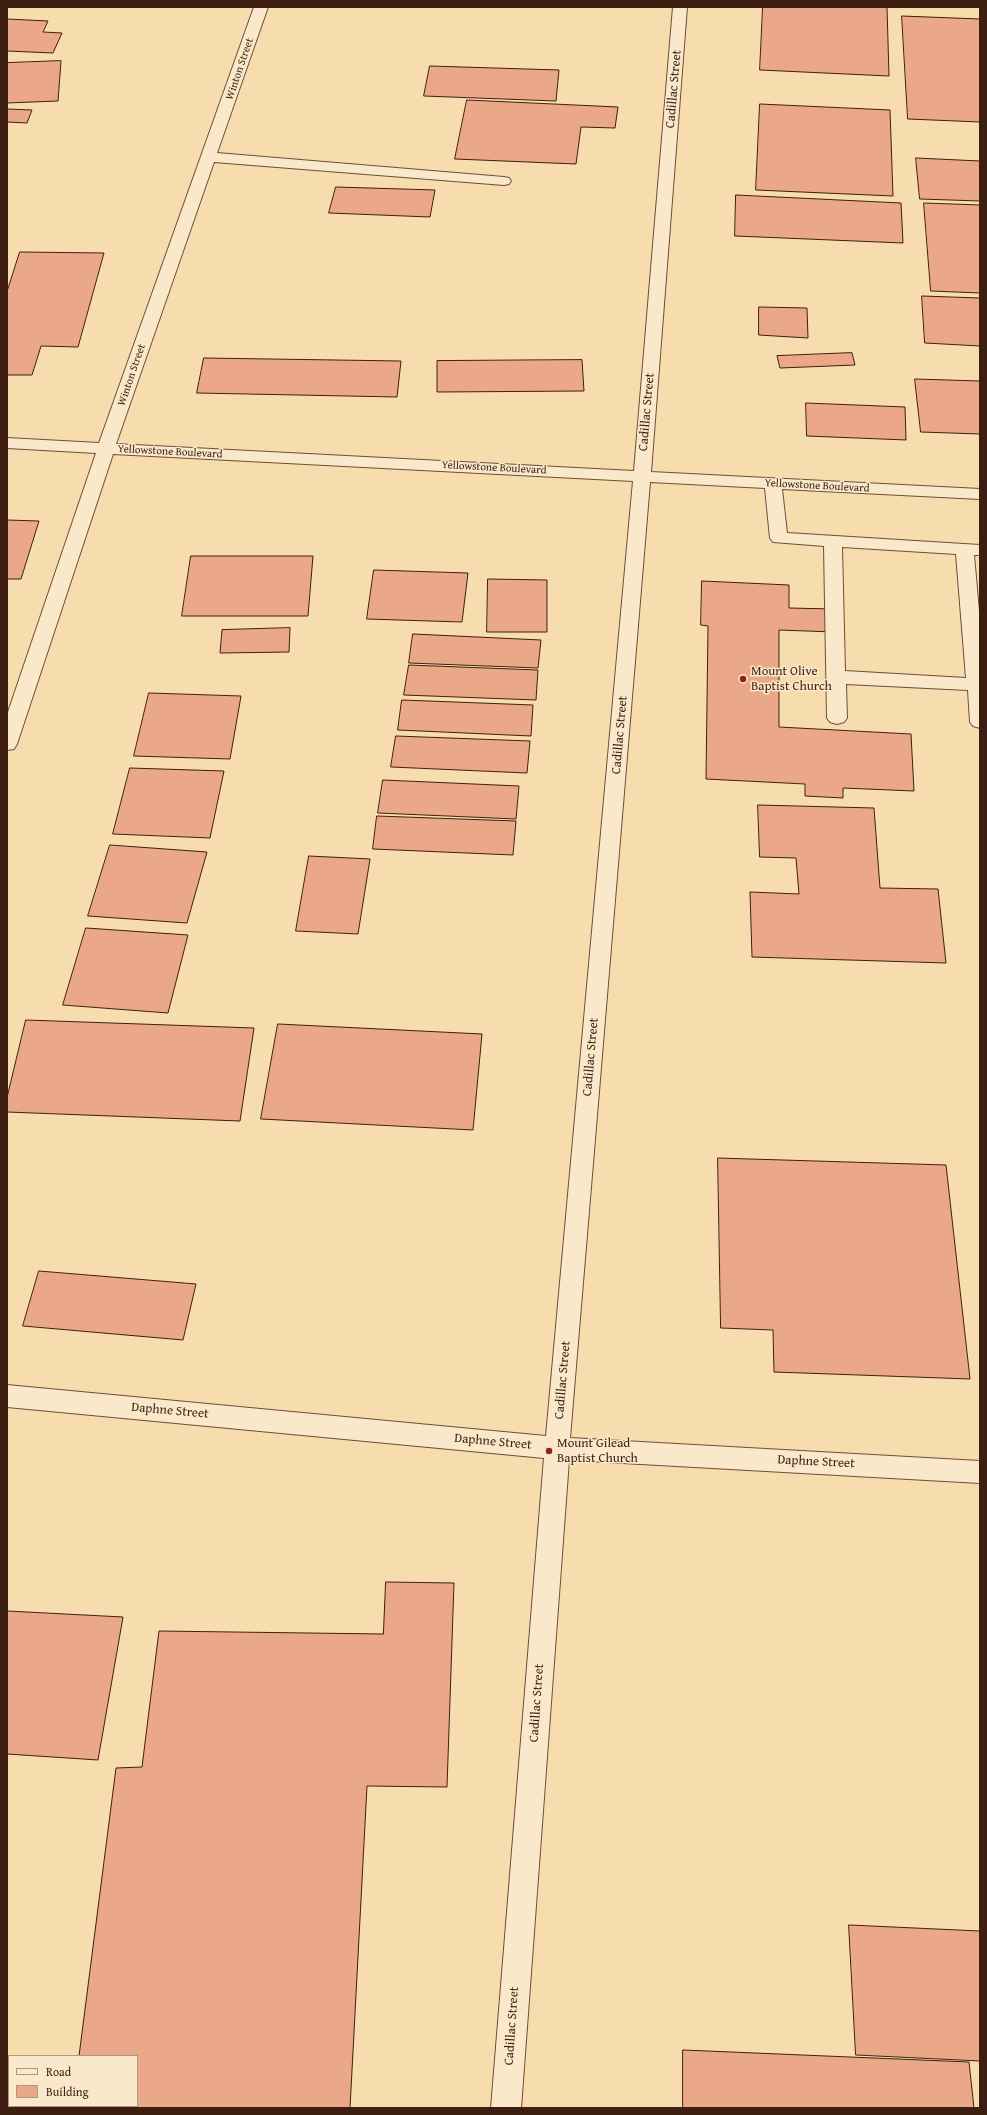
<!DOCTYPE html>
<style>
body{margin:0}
#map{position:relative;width:987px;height:2115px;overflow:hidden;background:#f7dcae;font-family:"Gentium Book Plus",serif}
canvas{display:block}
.frame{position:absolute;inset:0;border:8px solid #3f1e12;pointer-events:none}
.legend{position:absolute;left:8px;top:2055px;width:130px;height:52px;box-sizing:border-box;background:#fae8ca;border:1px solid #af9780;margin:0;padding:5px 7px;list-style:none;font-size:12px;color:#3f1e12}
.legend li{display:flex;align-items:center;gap:8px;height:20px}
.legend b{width:20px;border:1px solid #af9780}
</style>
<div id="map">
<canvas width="987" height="2115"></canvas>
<div class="frame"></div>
<ul class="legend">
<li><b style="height:5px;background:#fae8ca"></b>Road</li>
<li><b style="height:11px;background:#eba889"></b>Building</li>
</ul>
</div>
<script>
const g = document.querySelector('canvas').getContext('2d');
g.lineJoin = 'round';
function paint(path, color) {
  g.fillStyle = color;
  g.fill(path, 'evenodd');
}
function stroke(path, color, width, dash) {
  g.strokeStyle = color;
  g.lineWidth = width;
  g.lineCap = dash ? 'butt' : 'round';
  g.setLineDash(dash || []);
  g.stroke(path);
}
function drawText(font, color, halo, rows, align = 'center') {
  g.font = font + ' "Gentium Book Plus",serif';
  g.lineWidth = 3;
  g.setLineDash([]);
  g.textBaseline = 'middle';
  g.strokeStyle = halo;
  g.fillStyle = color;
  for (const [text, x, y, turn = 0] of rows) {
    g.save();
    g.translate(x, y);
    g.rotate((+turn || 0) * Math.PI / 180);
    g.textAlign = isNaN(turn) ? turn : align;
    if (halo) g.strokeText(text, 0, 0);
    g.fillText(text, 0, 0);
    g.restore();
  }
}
const building = new Path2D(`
 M 763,7 L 887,7 L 889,76 L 760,70 Z
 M 902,16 L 980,19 L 980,122 L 908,119 Z
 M 7,19 L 48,21 L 43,32 L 62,33 L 53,53 L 7,51 Z
 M 61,61 L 58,101 L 7,103 L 7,63 Z
 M 430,66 L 559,70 L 556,101 L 424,96 Z
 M 467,100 L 618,107 L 615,128 L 581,127 L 576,164 L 455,159 Z
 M 760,104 L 890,110 L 893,196 L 756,190 Z
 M 7,109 L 32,110 L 27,123 L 7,122 Z
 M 916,158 L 980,161 L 980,201 L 920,199 Z
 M 336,187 L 435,190 L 430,217 L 329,213 Z
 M 736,195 L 901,203 L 903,243 L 735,236 Z
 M 924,203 L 980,205 L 980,293 L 931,291 Z
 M 20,252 L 104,253 L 78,347 L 41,346 L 32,375 L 7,375 L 7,292 Z
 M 922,296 L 980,298 L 980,346 L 925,343 Z
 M 759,307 L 807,308 L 808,338 L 759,335 Z
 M 852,353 L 855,365 L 780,368 L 777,356 Z
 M 204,358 L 401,361 L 397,397 L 197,393 Z
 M 582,360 L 584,391 L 437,392 L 437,361 Z
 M 915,379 L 980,381 L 980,434 L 921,432 Z
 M 806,403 L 905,407 L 906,440 L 807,436 Z
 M 7,520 L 39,521 L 21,579 L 7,579 Z
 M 191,556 L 313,556 L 308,616 L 182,616 Z
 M 374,570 L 468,573 L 462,622 L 367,619 Z
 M 488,579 L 547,580 L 547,632 L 487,632 Z
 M 702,581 L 789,585 L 789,608 L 833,609 L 834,632 L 779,630 L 779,727 L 911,734 L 914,791 L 843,788 L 843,798 L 805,796 L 805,784 L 706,779 L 708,626 L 701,625 Z
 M 290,628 L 289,652 L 220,653 L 222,630 Z
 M 413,634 L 541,640 L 538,668 L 409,663 Z
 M 409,665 L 538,670 L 536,700 L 404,695 Z
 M 149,693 L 241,696 L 230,759 L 134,756 Z
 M 402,700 L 533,705 L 531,736 L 398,730 Z
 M 396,736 L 530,741 L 527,773 L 391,767 Z
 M 130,768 L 224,771 L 210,838 L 113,834 Z
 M 383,780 L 519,786 L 516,819 L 378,813 Z
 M 758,805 L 874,808 L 880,888 L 938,889 L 946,963 L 752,957 L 750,892 L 799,894 L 796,858 L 760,857 Z
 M 377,816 L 516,821 L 513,855 L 373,849 Z
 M 110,845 L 207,852 L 187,923 L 88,916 Z
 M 309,856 L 370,859 L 358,934 L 296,931 Z
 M 86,928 L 188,935 L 168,1013 L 63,1005 Z
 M 26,1020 L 254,1028 L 240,1121 L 7,1112 L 7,1098 Z
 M 278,1024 L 482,1034 L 473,1130 L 261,1119 Z
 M 718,1158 L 946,1165 L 970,1379 L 774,1372 L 773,1330 L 721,1328 Z
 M 39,1271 L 196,1284 L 183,1340 L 23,1326 Z
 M 386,1582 L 454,1583 L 447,1787 L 367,1786 L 350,2108 L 72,2108 L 73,2106 L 137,2106 L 137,2056 L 79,2056 L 116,1768 L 142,1767 L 159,1631 L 383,1634 Z
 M 7,1611 L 123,1617 L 98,1760 L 7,1754 Z
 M 849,1925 L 980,1931 L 980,2061 L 856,2055 Z
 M 683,2050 L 969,2062 L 974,2108 L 683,2108 Z`);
paint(building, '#eba889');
stroke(building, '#3f1e12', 1);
const minor = new Path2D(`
 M 254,7 L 268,7 L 217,153 L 504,177 L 509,178 L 511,181 L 509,184 L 504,185 L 214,162 L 116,444 L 634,471 L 673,7 L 687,7 L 651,472 L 980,489 L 980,499 L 782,489 L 787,533 L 980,545 L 980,555 L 974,555 L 980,622 L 980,728 L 973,726 L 970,722 L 968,690 L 846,684 L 847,718 L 844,722 L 837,724 L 830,722 L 827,718 L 824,546 L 773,542 L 770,538 L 765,488 L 650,482 L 570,1438 L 980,1461 L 980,1483 L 569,1460 L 521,2108 L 491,2108 L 544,1458 L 7,1407 L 7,1385 L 546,1436 L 633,481 L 113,454 L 17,744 L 14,749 L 7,750 L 7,715 L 96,453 L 7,448 L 7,438 L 99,443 ZM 842,547 L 956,554 L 966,678 L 845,671 Z`);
stroke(minor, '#6d4e39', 2);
paint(minor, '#fae8ca');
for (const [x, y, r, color] of [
 [743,679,4,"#8f2418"],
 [549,1451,4,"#8f2418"]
]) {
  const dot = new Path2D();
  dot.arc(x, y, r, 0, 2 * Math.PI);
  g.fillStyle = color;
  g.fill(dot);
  stroke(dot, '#fae8ca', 1.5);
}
drawText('11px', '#3f1e12', '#fae8ca', [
 ["Winton Street",240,69,-71],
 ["Winton Street",132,375,-71],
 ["Yellowstone Boulevard",170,452,3],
 ["Yellowstone Boulevard",494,468,3],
 ["Yellowstone Boulevard",817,486,3]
]);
drawText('13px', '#3f1e12', '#fae8ca', [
 ["Cadillac Street",674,89,-85],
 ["Cadillac Street",647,412,-85],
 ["Cadillac Street",620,735,-85],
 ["Cadillac Street",591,1057,-85],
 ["Cadillac Street",563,1380,-85],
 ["Daphne Street",170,1411,5],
 ["Daphne Street",493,1442,5],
 ["Daphne Street",816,1462,3],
 ["Cadillac Street",537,1703,-86],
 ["Cadillac Street",512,2026,-86]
]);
drawText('13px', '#3f1e12', '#fae8ca', [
 ["Mount Olive",751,672],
 ["Baptist Church",751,687],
 ["Mount Gilead",557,1444],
 ["Baptist Church",557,1459]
], 'left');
</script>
